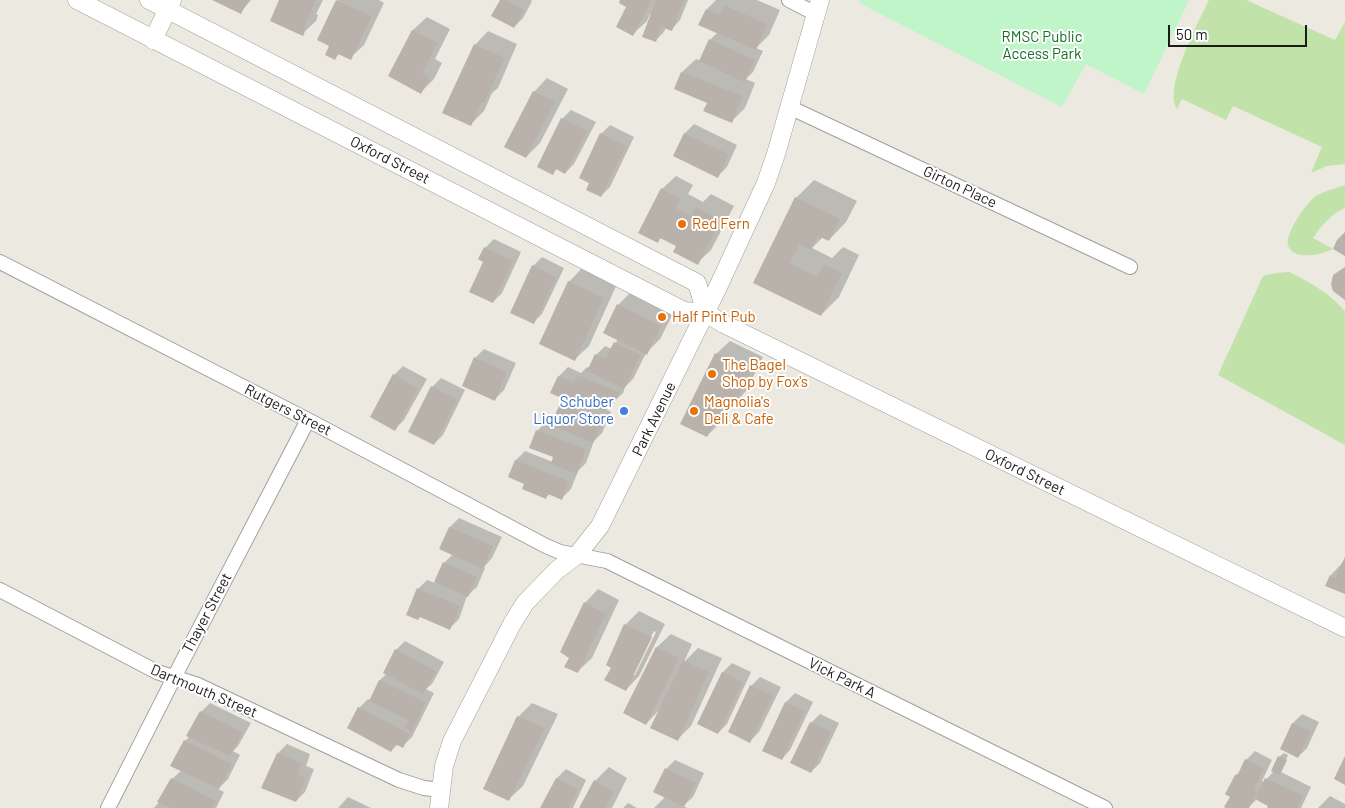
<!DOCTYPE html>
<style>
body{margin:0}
#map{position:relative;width:1345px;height:808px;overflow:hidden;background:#ece9e1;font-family:Barlow,sans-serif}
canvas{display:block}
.scale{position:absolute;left:1168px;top:25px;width:139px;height:22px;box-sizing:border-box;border:2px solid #1b1b1b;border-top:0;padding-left:6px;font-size:15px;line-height:18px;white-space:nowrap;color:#1b1b1b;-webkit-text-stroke:4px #fff;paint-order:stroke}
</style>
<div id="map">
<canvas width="1345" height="808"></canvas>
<div class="scale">50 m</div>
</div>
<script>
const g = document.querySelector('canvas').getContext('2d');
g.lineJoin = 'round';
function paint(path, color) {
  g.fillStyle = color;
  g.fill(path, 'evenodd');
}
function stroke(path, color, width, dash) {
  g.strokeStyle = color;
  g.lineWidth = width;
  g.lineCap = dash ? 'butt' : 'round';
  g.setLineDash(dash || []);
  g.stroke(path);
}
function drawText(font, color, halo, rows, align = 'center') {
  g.font = font + ' Barlow,sans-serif';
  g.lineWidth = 4;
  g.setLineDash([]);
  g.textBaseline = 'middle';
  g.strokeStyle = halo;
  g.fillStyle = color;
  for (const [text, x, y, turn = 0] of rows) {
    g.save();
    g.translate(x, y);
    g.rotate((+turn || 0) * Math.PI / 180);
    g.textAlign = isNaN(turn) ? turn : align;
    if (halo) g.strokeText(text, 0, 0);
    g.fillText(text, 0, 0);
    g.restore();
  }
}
paint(new Path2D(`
 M 1209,0 L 1246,0 L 1335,40 L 1345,22 L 1345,164 L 1327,166 L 1311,173 L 1322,147 L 1233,106 L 1226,120 L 1182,99 L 1177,109 C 1163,88 1199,21 1209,0 Z
 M 1345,185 L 1345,208 C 1332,213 1321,226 1313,238 L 1333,249 C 1322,255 1292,261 1288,245 C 1285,233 1307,202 1316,196 C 1325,191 1336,188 1345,185 Z
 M 1289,272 C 1309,281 1330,294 1345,311 L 1345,445 L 1218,375 L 1263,276 L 1276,273 Z`), '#c1e3aa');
paint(new Path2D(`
 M 860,0 L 1189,0 L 1144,94 L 1086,64 L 1062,107 L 859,3 Z`), '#c0f4c9');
paint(new Path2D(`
 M 215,0 L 251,0 L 240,13 Z
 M 280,0 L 323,0 L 316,14 L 318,15 L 316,21 L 302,34 Z
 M 338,0 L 379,0 L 384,3 L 364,45 L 350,58 L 340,53 L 335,58 L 331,45 L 319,39 Z
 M 501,0 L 531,0 L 532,1 L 523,18 L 514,27 Z
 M 622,0 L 688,0 L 680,20 L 672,29 L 666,27 L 664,32 L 655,41 L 652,15 L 650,14 L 647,21 L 633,34 L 627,6 Z
 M 716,0 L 757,0 L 780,10 L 769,35 L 756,48 L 763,51 L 753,72 L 746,79 L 755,83 L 745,108 L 732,121 L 708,102 L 676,89 L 682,72 L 696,59 L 701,61 L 710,40 L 718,32 L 707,9 Z
 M 427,17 L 450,29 L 435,59 L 442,63 L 434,79 L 421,92 L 390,76 L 413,30 Z
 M 488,31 L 517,44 L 498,88 L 492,93 L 484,111 L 471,124 L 475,45 Z
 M 547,78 L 568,89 L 540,143 L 526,157 L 534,92 Z
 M 571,110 L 596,122 L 574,164 L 565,173 L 557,169 L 552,173 L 562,119 Z
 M 694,124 L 737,145 L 727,167 L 718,176 L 674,156 L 685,133 Z
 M 610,125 L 634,137 L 610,187 L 601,196 L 591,182 L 601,134 Z
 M 676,176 L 693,185 L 688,194 L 703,202 L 711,194 L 734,206 L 711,250 L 697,263 L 678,246 L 662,237 L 657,241 L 662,189 Z
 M 814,180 L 857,201 L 846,222 L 829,240 L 823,237 L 812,248 L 832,258 L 843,247 L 859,255 L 839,297 L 821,315 L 755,282 L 796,198 Z
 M 494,239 L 521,252 L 502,293 L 493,302 L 485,261 L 485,248 Z
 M 542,257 L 564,268 L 542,314 L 533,323 L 533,266 Z
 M 582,268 L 617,284 L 589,346 L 575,359 L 569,282 Z
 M 632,291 L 674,312 L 660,339 L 646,353 L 633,379 L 625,387 L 623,393 L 606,409 L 611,412 L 602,433 L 594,441 L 586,463 L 578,471 L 571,489 L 562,498 L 550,494 L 546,497 L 526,483 L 510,477 L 516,460 L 525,451 L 553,462 L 555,456 L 537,431 L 546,422 L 552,425 L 561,403 L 566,399 L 559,376 L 568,367 L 581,373 L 587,367 L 590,368 L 596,355 L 605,346 L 612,349 L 618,339 L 618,305 Z
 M 730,341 L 763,357 L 746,391 L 733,405 L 730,403 L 721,422 L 707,436 L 716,354 Z
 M 484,349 L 516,363 L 504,390 L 495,399 L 475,358 Z
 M 403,366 L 427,379 L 404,420 L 395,429 L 394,375 Z
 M 441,378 L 465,390 L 443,435 L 434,444 L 432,387 Z
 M 459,518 L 502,537 L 492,558 L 484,567 L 485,568 L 477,587 L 467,596 L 459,619 L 450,628 L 418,589 L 427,580 L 435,583 L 444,563 L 453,554 L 441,549 L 450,527 Z
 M 1345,560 L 1345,593 L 1327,585 L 1331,575 Z
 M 598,589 L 619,600 L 592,658 L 578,671 L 585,603 Z
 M 639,611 L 665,624 L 639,676 L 626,690 L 613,667 L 625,625 ZM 654,631 L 656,632 L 635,675 L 632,675 Z
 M 671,634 L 692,644 L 684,662 L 698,648 L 722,658 L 691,726 L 677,740 L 661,708 L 646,724 L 624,713 L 657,647 Z
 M 405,641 L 444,662 L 432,684 L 426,689 L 434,693 L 412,737 L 403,746 L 398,744 L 391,751 L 359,708 L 368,699 L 370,700 L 380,680 L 387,673 L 396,650 Z
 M 732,663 L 751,672 L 727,724 L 718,733 L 699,723 L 723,672 Z
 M 760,677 L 781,687 L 759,732 L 750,741 L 729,731 L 751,686 Z
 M 795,693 L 813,702 L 790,750 L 782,759 L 763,750 L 786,702 Z
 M 210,703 L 251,723 L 238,746 L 233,751 L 240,755 L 228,779 L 218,789 L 224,792 L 216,808 L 154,808 L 160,801 L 172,779 L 182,770 L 185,741 L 190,736 L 201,712 Z
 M 532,703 L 558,714 L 523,786 L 509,799 L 518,717 Z
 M 820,714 L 839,723 L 820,763 L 811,772 L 811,723 Z
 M 1302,714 L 1319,722 L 1307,748 L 1298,757 L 1282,749 L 1293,723 Z
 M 287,744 L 310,754 L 306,766 L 314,769 L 305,792 L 296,801 L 278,753 Z
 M 1255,751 L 1272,760 L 1262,781 L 1264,782 L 1274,771 L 1279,757 L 1284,753 L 1288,755 L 1281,772 L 1311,787 L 1301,808 L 1268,808 L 1269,806 L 1257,799 L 1248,808 L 1228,808 L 1236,776 L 1241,770 L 1246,760 Z
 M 675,760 L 704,773 L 693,797 L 683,806 L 687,808 L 654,808 L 665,797 L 666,769 Z
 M 609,767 L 627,778 L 612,808 L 581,808 L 595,781 Z
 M 566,769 L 586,780 L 573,808 L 541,808 L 557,778 Z
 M 1330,796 L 1345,804 L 1345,808 L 1318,808 Z
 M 348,797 L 371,808 L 338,808 Z
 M 628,803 L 637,808 L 623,808 Z`), '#0003');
paint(new Path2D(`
 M 212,0 L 248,0 L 241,14 Z
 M 279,0 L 316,0 L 304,28 L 306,29 L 303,36 L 270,21 Z
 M 336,0 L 372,16 L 351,60 L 338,54 L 335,60 L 325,55 L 329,46 L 317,40 Z
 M 500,0 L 506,0 L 524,10 L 514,28 L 491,16 Z
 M 620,0 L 652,0 L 633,36 L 616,27 L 626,7 L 619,3 Z
 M 656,0 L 684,0 L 672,31 L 661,27 L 656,42 L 642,37 Z
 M 724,5 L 767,24 L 756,50 L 698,25 L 706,9 L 719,15 Z
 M 412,30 L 438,43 L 422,73 L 430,77 L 421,94 L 388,76 Z
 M 709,39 L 755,60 L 744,82 L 699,61 Z
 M 474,44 L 505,58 L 484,103 L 482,102 L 471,126 L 442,113 Z
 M 681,72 L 743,96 L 732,123 L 703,111 L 707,103 L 674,89 Z
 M 533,91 L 555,102 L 526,158 L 504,147 Z
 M 561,118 L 587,131 L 565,174 L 556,169 L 553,175 L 537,167 Z
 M 600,133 L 626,146 L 601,197 L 586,190 L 589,183 L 579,178 Z
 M 684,133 L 729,154 L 718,178 L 673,156 Z
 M 661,188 L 680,199 L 676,208 L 691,216 L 696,207 L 721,220 L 698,265 L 673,252 L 676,246 L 660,238 L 658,243 L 638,233 Z
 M 795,197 L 840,219 L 829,241 L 818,236 L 811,250 L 799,245 L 790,263 L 817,277 L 824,264 L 842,273 L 821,316 L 753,283 Z
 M 1345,232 L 1345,256 L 1333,249 L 1337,240 Z
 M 484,247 L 513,261 L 493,303 L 469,292 L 483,262 L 478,259 Z
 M 532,265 L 556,277 L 534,324 L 510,313 Z
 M 1345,267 L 1345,300 L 1333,291 L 1331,284 L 1333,275 Z
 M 568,281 L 604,298 L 575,361 L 539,344 Z
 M 617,304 L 661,326 L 647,355 L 603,333 Z
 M 614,342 L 641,355 L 624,389 L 587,371 L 595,354 L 605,359 Z
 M 715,353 L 751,371 L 733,406 L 725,402 L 707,437 L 680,424 Z
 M 474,357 L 507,372 L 495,401 L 462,386 Z
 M 393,374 L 418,388 L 395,431 L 370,417 Z
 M 577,375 L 619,392 L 614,403 L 609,401 L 605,412 L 581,402 L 580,406 L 550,393 L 558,376 L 574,382 Z
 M 431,386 L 457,399 L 434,445 L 408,432 Z
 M 560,403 L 603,421 L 593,443 L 551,425 Z
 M 536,430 L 586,449 L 577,474 L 551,464 L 553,457 L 529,448 Z
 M 515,460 L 569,481 L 562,500 L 548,494 L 546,499 L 522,489 L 524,484 L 508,477 Z
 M 449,527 L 493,546 L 483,569 L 439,549 Z
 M 1345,557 L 1345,594 L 1325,586 L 1330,575 L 1335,578 Z
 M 443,562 L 477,577 L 468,597 L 434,582 Z
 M 417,588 L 460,606 L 450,630 L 420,617 L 418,620 L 406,615 Z
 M 584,602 L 606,614 L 578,673 L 564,667 L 569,658 L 560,652 Z
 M 624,624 L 652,637 L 626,691 L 604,680 L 611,668 L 606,665 Z
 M 656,647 L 679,658 L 646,725 L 623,713 Z
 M 395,649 L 436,671 L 423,694 L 383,673 Z
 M 683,660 L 709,672 L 678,741 L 650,728 Z
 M 722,672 L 743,682 L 718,734 L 697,724 Z
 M 379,680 L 426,702 L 412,732 L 405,728 L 408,720 L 369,701 Z
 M 750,685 L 773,696 L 750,743 L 728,732 Z
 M 785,702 L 805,711 L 782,760 L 762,751 Z
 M 358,707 L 410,734 L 403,748 L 395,744 L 391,752 L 347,728 Z
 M 200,711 L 243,732 L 230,756 L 186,736 Z
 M 517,716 L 545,728 L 509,801 L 483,789 Z
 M 810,722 L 831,732 L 811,773 L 790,763 Z
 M 1292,723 L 1311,731 L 1298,758 L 1280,749 Z
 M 184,740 L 232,764 L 219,789 L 170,766 Z
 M 277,753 L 302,763 L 297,775 L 306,778 L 296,802 L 261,788 Z
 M 1278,756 L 1287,760 L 1280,775 L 1271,771 Z
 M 1345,756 L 1345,785 L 1334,779 Z
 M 1245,759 L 1264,769 L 1254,790 L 1257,792 L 1249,808 L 1226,808 L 1224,807 L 1230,797 L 1225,794 L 1235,775 L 1238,774 Z
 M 665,768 L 696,783 L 684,807 L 653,792 Z
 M 171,778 L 216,801 L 212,808 L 171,808 L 157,802 Z
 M 556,778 L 578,789 L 569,808 L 540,808 Z
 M 1265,778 L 1303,796 L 1297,808 L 1267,808 L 1268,806 L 1255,799 Z
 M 594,780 L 614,792 L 606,808 L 579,808 Z`), '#b8b2ab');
const minor = new Path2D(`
 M 789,0 L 816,14
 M 789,107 L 1130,267
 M 0,262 L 308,420 L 546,546 L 560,552 L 607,561 L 1105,808
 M 0,590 L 157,672 L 198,685 L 399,780 L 424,788 L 441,790
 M 108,808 L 182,662 L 308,420`);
const tertiary = new Path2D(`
 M 77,0 L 684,311 L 706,313 L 724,324 L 1345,628
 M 149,0 L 697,283 L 706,313
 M 153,40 L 172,0
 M 439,808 L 444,766 L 452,741 L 512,624 L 525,603 L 557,570 L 577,555 L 600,526 L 718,287 L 766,183 L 776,154 L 820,0`);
stroke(minor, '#9f9f9f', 16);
stroke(tertiary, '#9f9f9f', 19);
stroke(minor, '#fff', 14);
stroke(tertiary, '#fff', 18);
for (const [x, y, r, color] of [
 [682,224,5,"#e8710a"],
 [662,317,5,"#e8710a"],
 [712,374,5,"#e8710a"],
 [624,411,5,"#3f7fe0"],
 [694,411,5,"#e8710a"]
]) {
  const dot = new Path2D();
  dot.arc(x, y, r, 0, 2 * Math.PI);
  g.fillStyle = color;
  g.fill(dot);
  stroke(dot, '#fff', 2);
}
drawText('15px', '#146e23', '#fff', [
 ["RMSC Public",1042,37],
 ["Access Park",1042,54]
]);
drawText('15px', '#1b1b1b', '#fff', [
 ["Oxford Street",390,160,27],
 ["Girton Place",960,187,25],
 ["Rutgers Street",288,410,27],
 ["Park Avenue",654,419,-64],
 ["Oxford Street",1025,472,26],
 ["Thayer Street",207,613,-62],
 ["Vick Park A",842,678,26],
 ["Dartmouth Street",204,691,23]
]);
drawText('15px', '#c56008', '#fff', [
 ["Red Fern",692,224],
 ["Half Pint Pub",672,317],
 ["The Bagel",722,365],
 ["Shop by Fox's",722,382],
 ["Magnolia's",704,402],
 ["Deli & Cafe",704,419]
], 'left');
drawText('15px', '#366cbe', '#fff', [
 ["Schuber",614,402],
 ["Liquor Store",614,419]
], 'right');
</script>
